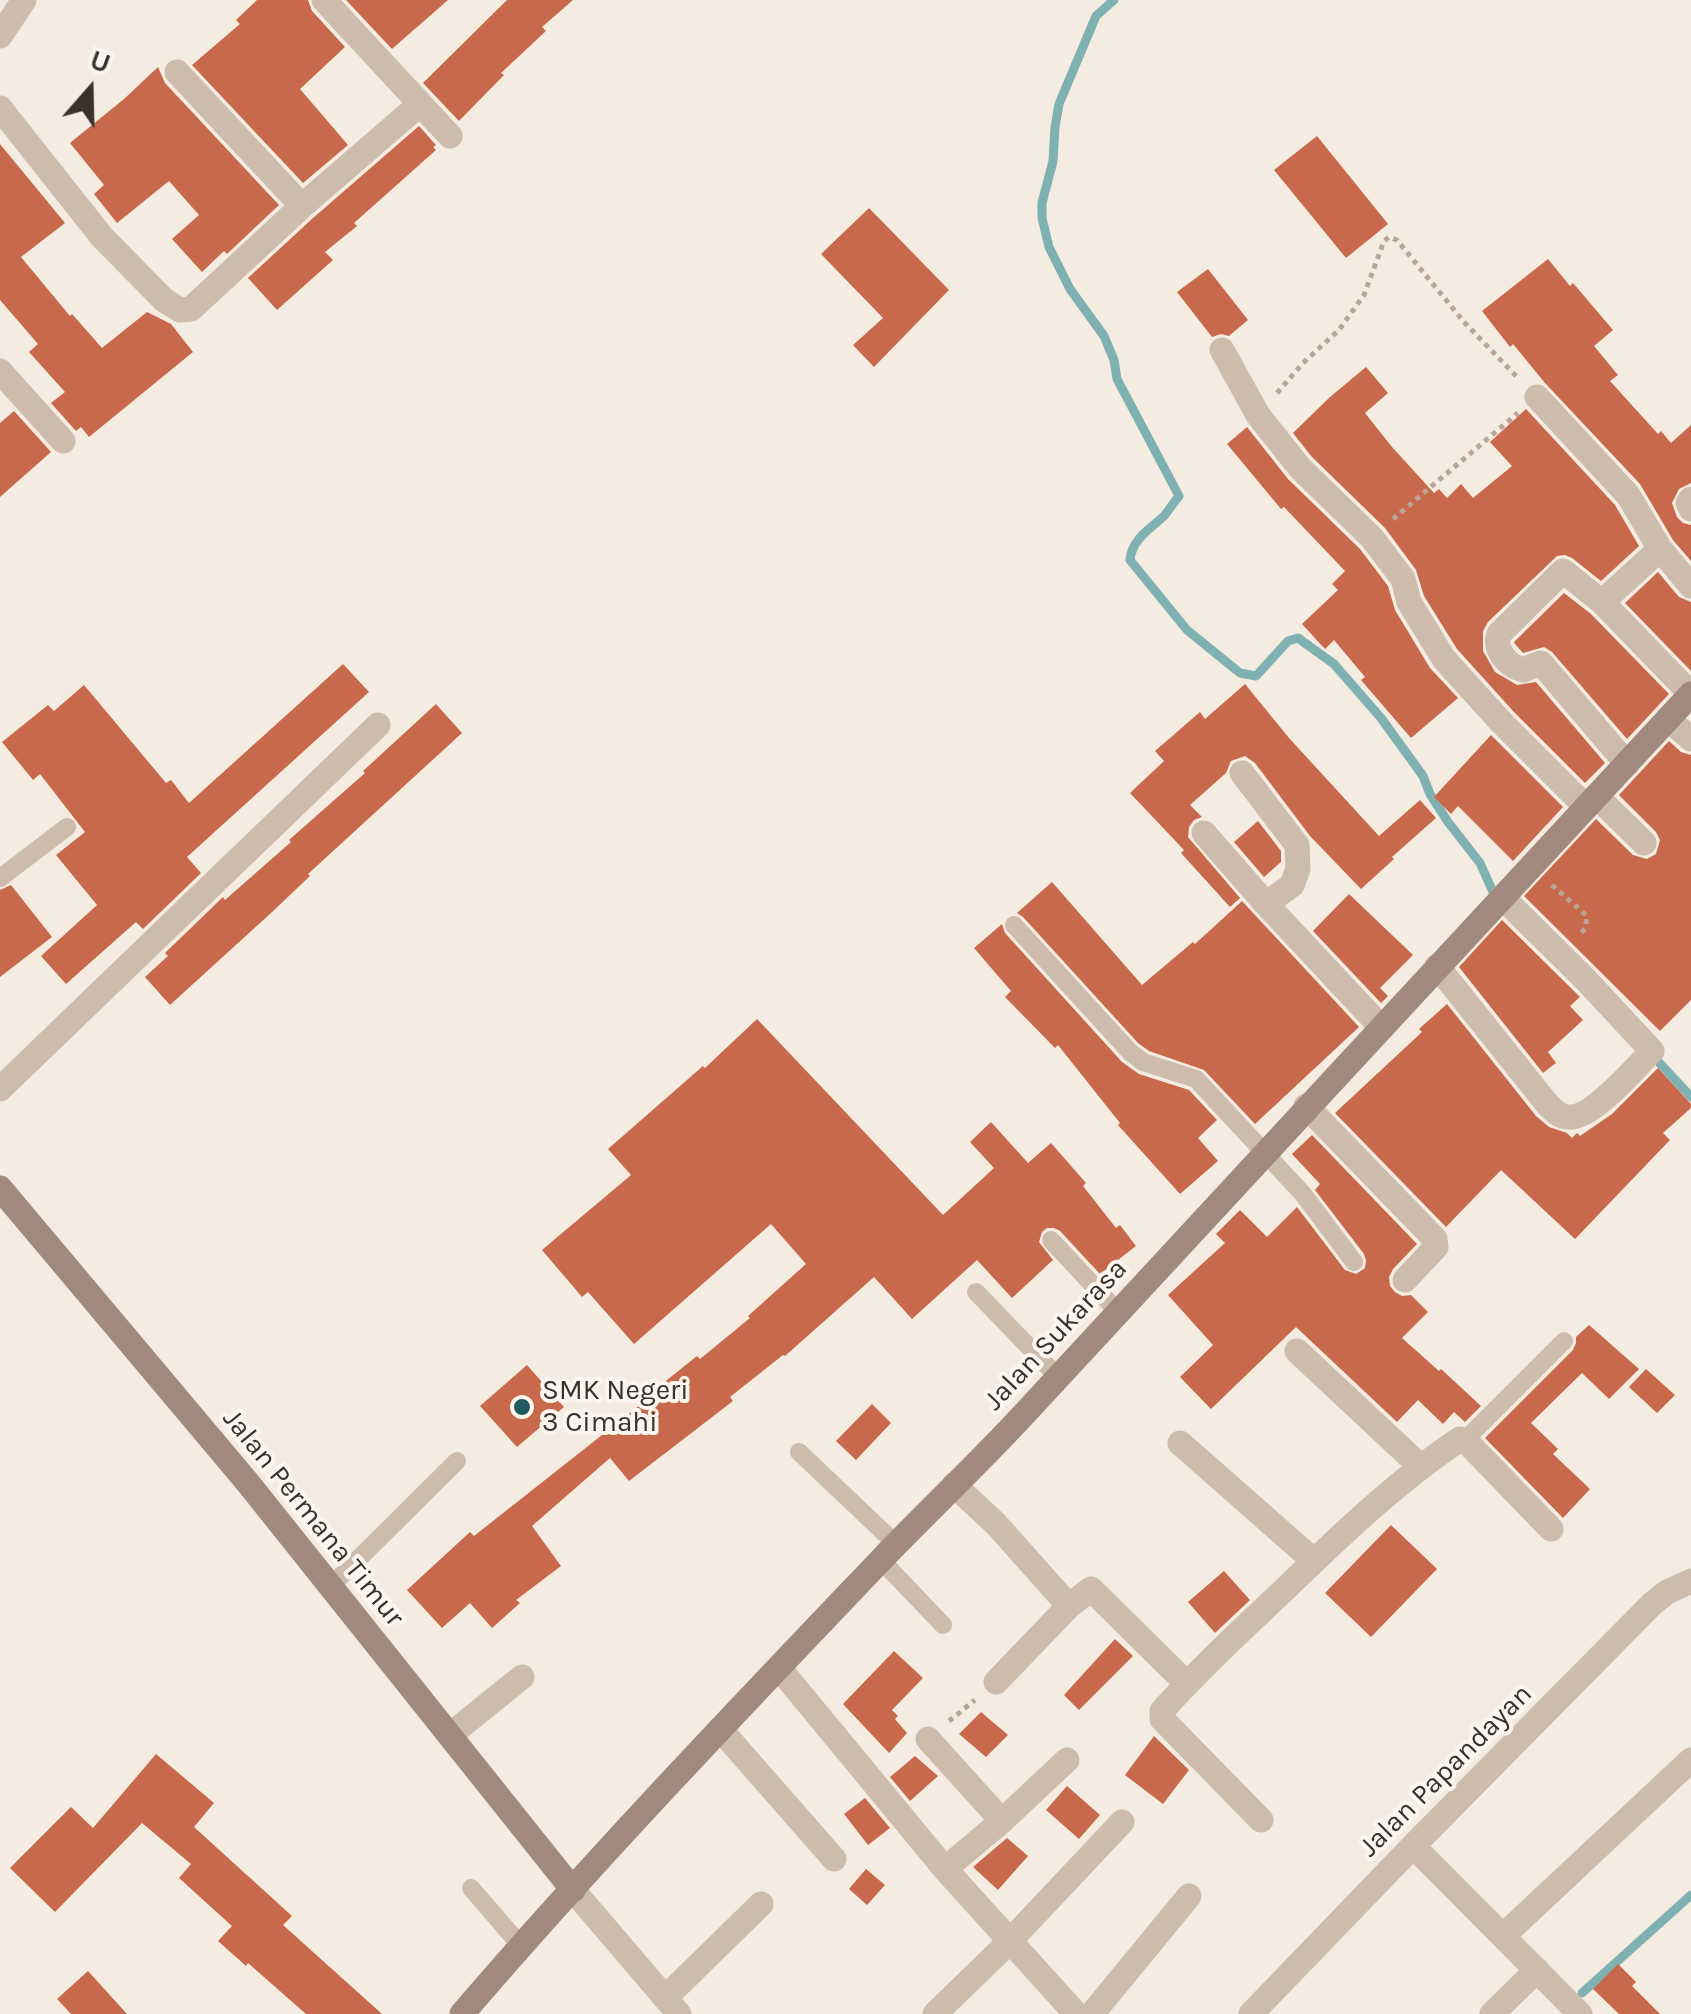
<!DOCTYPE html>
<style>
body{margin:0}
#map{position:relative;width:1691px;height:2014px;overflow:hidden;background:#f4ebe1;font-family:Karla,sans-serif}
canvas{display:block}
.north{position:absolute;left:40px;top:40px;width:100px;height:100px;-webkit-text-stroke:8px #fbf5ee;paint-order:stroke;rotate:20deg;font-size:28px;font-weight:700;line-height:40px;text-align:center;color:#3b302b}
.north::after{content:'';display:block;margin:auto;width:35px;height:45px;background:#3b302b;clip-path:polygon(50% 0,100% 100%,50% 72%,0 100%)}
</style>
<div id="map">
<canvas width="1691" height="2014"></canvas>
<div class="north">U</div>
</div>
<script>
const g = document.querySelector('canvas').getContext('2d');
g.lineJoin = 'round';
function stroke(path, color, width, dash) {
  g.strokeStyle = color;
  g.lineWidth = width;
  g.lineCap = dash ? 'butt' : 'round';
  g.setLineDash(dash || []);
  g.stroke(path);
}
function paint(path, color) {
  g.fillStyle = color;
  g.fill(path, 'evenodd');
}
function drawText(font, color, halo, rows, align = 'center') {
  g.font = font + ' Karla,sans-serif';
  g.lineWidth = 8;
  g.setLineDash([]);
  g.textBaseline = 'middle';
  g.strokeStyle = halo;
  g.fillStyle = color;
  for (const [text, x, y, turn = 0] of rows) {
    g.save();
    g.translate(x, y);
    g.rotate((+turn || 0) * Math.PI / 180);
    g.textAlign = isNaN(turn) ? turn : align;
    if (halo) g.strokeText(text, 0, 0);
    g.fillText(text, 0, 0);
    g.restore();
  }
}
stroke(new Path2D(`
 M 1114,0 L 1096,16 L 1059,104 L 1055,127 L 1053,161 L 1042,203 L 1042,218 L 1049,247 L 1070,289 L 1104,336 L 1114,360 L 1117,379 L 1179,496 C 1174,502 1169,510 1164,516 C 1150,529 1132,539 1130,560 L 1187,630 L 1240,673 L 1256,676 L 1288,641 L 1298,638 L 1334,664 L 1381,718 L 1423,776 L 1430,794 L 1448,822 L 1480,863 L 1493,892
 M 1654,1057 L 1691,1097
 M 1582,1993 L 1691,1895`), '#7fb0b2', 9);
paint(new Path2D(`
 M 257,0 L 308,0 L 312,11 L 345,47 L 300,89 L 348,145 L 303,183 L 192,65 L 240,24 L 236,20 Z
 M 346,0 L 448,0 L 392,49 Z
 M 507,0 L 573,0 L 542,27 L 546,31 L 501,73 L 504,75 L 459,121 L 423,83 Z
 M 158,67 L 165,83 L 279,205 L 227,254 L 224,251 L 202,272 L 172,239 L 199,215 L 169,181 L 117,223 L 94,194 L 104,185 L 70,143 L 124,99 Z
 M 419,126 L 436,145 L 433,147 L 436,150 L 354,223 L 357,226 L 325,252 L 333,260 L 277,310 L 248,278 L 313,218 Z
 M 1317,136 L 1388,224 L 1346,258 L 1274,170 Z
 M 0,144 L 65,223 L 21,257 L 70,316 L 72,314 L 102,348 L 147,312 L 171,324 L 193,352 L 89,437 L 81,427 L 76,431 L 51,403 L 65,392 L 29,352 L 38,344 L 0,300 Z
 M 869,208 L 949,290 L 874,367 L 853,345 L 883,318 L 821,254 Z
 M 1548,259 L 1570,286 L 1573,283 L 1613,330 L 1594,346 L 1618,375 L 1610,381 L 1658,434 L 1661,431 L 1671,443 L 1691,425 L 1691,483 L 1679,489 L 1672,503 L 1677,517 L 1683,523 L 1691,525 L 1691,561 L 1673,540 L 1640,484 L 1545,383 L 1513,344 L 1510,347 L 1482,311 Z
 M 1208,269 L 1248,320 L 1229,336 L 1221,334 L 1212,337 L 1177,292 Z
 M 1366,367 L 1388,393 L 1365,413 L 1392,447 L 1434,493 L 1439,489 L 1447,498 L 1461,484 L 1473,498 L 1512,466 L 1490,442 L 1526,409 L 1615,505 L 1639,546 L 1601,581 L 1572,558 L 1565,555 L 1557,556 L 1488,622 L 1483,631 L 1483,651 L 1495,672 L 1517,685 L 1536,682 L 1605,763 L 1585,783 L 1514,712 L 1457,649 L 1424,596 L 1416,570 L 1385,528 L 1312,457 L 1293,433 L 1330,397 Z
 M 14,411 L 51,452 L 0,497 L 0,423 Z
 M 1247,427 L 1288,479 L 1360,549 L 1388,586 L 1395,610 L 1430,668 L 1458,698 L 1411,738 L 1361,680 L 1365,677 L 1334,640 L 1325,649 L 1302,624 L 1338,590 L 1332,584 L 1345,571 L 1284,507 L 1281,509 L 1227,444 Z
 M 1658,572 L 1679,597 L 1691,602 L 1691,671 L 1625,603 Z
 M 1564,593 L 1591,614 L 1669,694 L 1627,739 L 1552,652 L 1544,647 L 1523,653 L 1515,644 L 1514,642 Z
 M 343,664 L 369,692 L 187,857 L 201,873 L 143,929 L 136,922 L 66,984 L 41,956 L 97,905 L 56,855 L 85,832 L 40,774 L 33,780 L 2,742 L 48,705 L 54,711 L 84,685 L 166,783 L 171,780 L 189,803 Z
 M 1245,684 L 1289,738 L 1379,836 L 1420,800 L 1436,818 L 1392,857 L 1394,859 L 1361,889 L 1310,836 L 1255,763 L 1245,756 L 1231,761 L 1226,773 L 1190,805 L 1202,817 L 1194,820 L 1189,827 L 1188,837 L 1240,898 L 1230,907 L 1181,853 L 1184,850 L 1130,793 L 1164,761 L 1155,751 L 1200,712 L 1205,719 Z
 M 436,704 L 462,733 L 308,874 L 310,876 L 271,913 L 170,1005 L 145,977 L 168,956 L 165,953 L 223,897 L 225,900 L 291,842 L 289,840 L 365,773 L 363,771 Z
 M 1491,735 L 1563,807 L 1513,861 L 1458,806 L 1451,814 L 1434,797 Z
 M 1669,741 L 1681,752 L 1691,755 L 1691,1000 L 1660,1031 L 1524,896 L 1596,819 L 1633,855 L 1647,859 L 1656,854 L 1660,840 L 1656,832 L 1619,795 Z
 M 1258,821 L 1281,851 L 1281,862 L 1264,877 L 1234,842 Z
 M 1052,882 L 1142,985 L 1193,942 L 1195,944 L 1242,901 L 1359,1027 L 1255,1124 L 1204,1070 L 1149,1051 L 1138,1043 L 1023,917 L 1017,913 Z
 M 11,885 L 52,937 L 0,977 L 0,890 Z
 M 1349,894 L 1413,955 L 1380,988 L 1388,996 L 1381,1003 L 1313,931 Z
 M 1502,920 L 1580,997 L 1570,1006 L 1583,1020 L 1548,1052 L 1556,1063 L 1543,1073 L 1459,967 Z
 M 1002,924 L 1005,933 L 1122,1062 L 1139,1074 L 1189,1090 L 1217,1120 L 1198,1138 L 1218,1161 L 1180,1194 L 1118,1125 L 1120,1123 L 1058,1045 L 1055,1048 L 1005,997 L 1011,991 L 974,948 Z
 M 1447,1004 L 1536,1116 L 1549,1127 L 1567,1133 L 1572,1138 L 1577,1133 L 1580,1136 L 1612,1114 L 1658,1068 L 1691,1104 L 1691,1108 L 1663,1133 L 1670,1140 L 1575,1239 L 1501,1170 L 1446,1227 L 1335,1113 L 1422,1032 L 1419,1029 Z
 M 757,1019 L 943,1215 L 994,1168 L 970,1142 L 991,1122 L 1028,1163 L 1051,1143 L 1086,1183 L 1083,1186 L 1116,1228 L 1120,1225 L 1136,1246 L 1100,1274 L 1060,1231 L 1054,1228 L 1047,1228 L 1042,1232 L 1039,1242 L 1053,1260 L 1012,1298 L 977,1260 L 912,1319 L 874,1277 L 785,1356 L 783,1355 L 730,1397 L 733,1401 L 629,1481 L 610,1458 L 532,1526 L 561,1566 L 516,1600 L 520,1603 L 492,1628 L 470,1603 L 442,1628 L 407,1590 L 470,1532 L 474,1536 L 654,1394 L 652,1392 L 697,1356 L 700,1359 L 750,1318 L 748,1316 L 806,1264 L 771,1224 L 634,1344 L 588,1292 L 582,1297 L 542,1250 L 631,1175 L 608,1149 L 703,1066 L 705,1068 Z
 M 1312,1135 L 1417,1244 L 1393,1269 L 1389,1277 L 1390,1286 L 1395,1292 L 1402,1296 L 1411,1295 L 1428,1312 L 1402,1338 L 1439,1371 L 1441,1369 L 1481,1406 L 1465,1422 L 1454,1412 L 1443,1424 L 1418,1400 L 1397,1422 L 1296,1327 L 1211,1409 L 1180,1377 L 1213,1345 L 1168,1295 L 1225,1243 L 1216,1234 L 1240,1210 L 1267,1237 L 1297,1207 L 1345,1270 L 1356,1274 L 1365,1268 L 1366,1261 L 1364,1254 L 1315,1190 L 1320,1184 L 1292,1154 Z
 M 1589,1325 L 1639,1369 L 1609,1399 L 1582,1373 L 1531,1423 L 1558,1449 L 1553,1454 L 1590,1489 L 1563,1518 L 1485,1438 L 1573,1350 L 1576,1343 L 1576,1337 Z
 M 527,1365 L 564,1407 L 517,1447 L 480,1406 Z
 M 1646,1369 L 1675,1395 L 1657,1413 L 1629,1387 Z
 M 872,1404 L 891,1423 L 856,1460 L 836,1441 Z
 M 1391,1525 L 1437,1569 L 1371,1637 L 1325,1593 Z
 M 1224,1571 L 1250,1600 L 1215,1633 L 1188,1602 Z
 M 1115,1639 L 1133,1656 L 1079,1710 L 1064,1695 Z
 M 894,1651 L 923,1678 L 892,1710 L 898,1716 L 895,1719 L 907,1733 L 889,1753 L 843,1704 Z
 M 981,1712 L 1008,1735 L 986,1757 L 959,1734 Z
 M 1154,1736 L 1189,1770 L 1163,1804 L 1125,1775 Z
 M 156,1754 L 214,1803 L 194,1827 L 292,1916 L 283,1925 L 382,2014 L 306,2014 L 248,1963 L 246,1966 L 218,1941 L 232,1926 L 179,1878 L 191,1864 L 142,1823 L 55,1912 L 10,1868 L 71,1807 L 93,1828 Z
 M 915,1756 L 938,1776 L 910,1801 L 890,1777 Z
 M 1067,1786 L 1100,1815 L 1079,1839 L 1046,1810 Z
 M 865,1798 L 890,1828 L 868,1845 L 844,1814 Z
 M 1007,1838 L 1028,1856 L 998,1890 L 973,1867 Z
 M 866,1869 L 885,1885 L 867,1905 L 849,1889 Z
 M 1618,1964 L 1636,1982 L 1632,1986 L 1660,2014 L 1619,2014 L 1593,1989 Z
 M 88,1971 L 127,2014 L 71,2014 L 57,1999 Z`), '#c8694b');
stroke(new Path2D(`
 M 1277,393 L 1303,363 L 1339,330 L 1364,295 L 1384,241 L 1389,237 L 1397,240 L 1464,322 L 1518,378
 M 1393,519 L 1518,413
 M 1552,885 L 1587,916 L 1585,929 L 1578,935
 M 949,1721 L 975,1700`), '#b9a596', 5, [5, 5]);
stroke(new Path2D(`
 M 0,878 L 67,827
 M 1014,925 L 1130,1052 L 1143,1062 L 1196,1079 L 1303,1194 L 1354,1262
 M 1051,1240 L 1118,1312
 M 976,1292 L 1058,1377
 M 1465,1440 L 1564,1341
 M 799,1452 L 896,1544
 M 881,1560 L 943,1625
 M 331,1586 L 457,1461
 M 471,1888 L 521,1946`), '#cdbbac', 18);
stroke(new Path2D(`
 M 324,0 L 450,136
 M 0,36 L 24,0
 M 177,72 L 302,206
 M 0,108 L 102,237 L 164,300 L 180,310 L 191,309 L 302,206 L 420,104
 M 1222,350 L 1258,415 L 1300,468 L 1372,538 L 1403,579 L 1409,602 L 1444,659 L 1502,723 L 1586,807
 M 0,371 L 63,441
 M 1537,397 L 1628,495 L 1660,549 L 1691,586
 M 1691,499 L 1688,503 L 1691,509
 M 1602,602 L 1660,549
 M 1668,719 L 1691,739
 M 1627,764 L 1541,663 L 1523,670 C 1508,666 1493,650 1499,634 L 1563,571 L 1602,602 L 1691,694
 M 1242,773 L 1297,845 L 1298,869 L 1292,885 L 1266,904
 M 1596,796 L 1644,843
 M 1204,833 L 1266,904 L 1382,1028
 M 1437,966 L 1548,1105 C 1554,1111 1560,1117 1569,1117 C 1592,1119 1635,1068 1652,1051 L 1585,979 L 1502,897
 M 0,1089 L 378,725
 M 1306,1106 L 1435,1239 L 1436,1247 L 1405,1280
 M 1297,1351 L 1420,1466
 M 1180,1443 L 1314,1561
 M 954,1485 L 996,1524 L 1069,1606
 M 779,1668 L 945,1869 L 1076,2014
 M 996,1682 L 1069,1606 L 1091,1589 L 1186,1683
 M 720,1729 L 834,1859
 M 450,1735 L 522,1677
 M 928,1739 L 1002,1821
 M 1261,1820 L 1162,1719 L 1162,1711 C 1200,1668 1242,1630 1283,1591 C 1339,1537 1396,1482 1460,1439 L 1465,1440 L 1551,1529
 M 1413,1846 L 1580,2014
 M 945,1869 L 1002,1821 L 1067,1760
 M 573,1890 L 679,2014
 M 1503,1936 L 1691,1760
 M 665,1998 L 761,1904
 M 935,2014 L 1009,1942 L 1122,1822
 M 1092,2014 L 1189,1896
 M 1251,2014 L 1413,1846 L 1652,1604 L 1667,1592 L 1691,1581
 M 1492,2014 L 1537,1970`), '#cdbbac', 25);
stroke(new Path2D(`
 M 0,1188 L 248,1483 L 573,1890
 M 462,2014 C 596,1858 738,1710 880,1561 C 928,1511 979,1463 1026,1412 C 1247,1172 1468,932 1691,694`), '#a18a7d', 25);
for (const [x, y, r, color] of [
 [522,1407,10,"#1f5a5e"]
]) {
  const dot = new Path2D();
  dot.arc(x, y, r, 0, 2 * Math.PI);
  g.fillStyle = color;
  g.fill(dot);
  stroke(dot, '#fbf5ee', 4);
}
drawText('28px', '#3b302b', '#fbf5ee', [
 ["Jalan Sukarasa",1056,1335,-47],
 ["Jalan Permana Timur",313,1518,51],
 ["Jalan Papandayan",1446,1771,-45]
]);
drawText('28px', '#3b302b', '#fbf5ee', [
 ["SMK Negeri",542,1391],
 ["3 Cimahi",542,1423]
], 'left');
</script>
